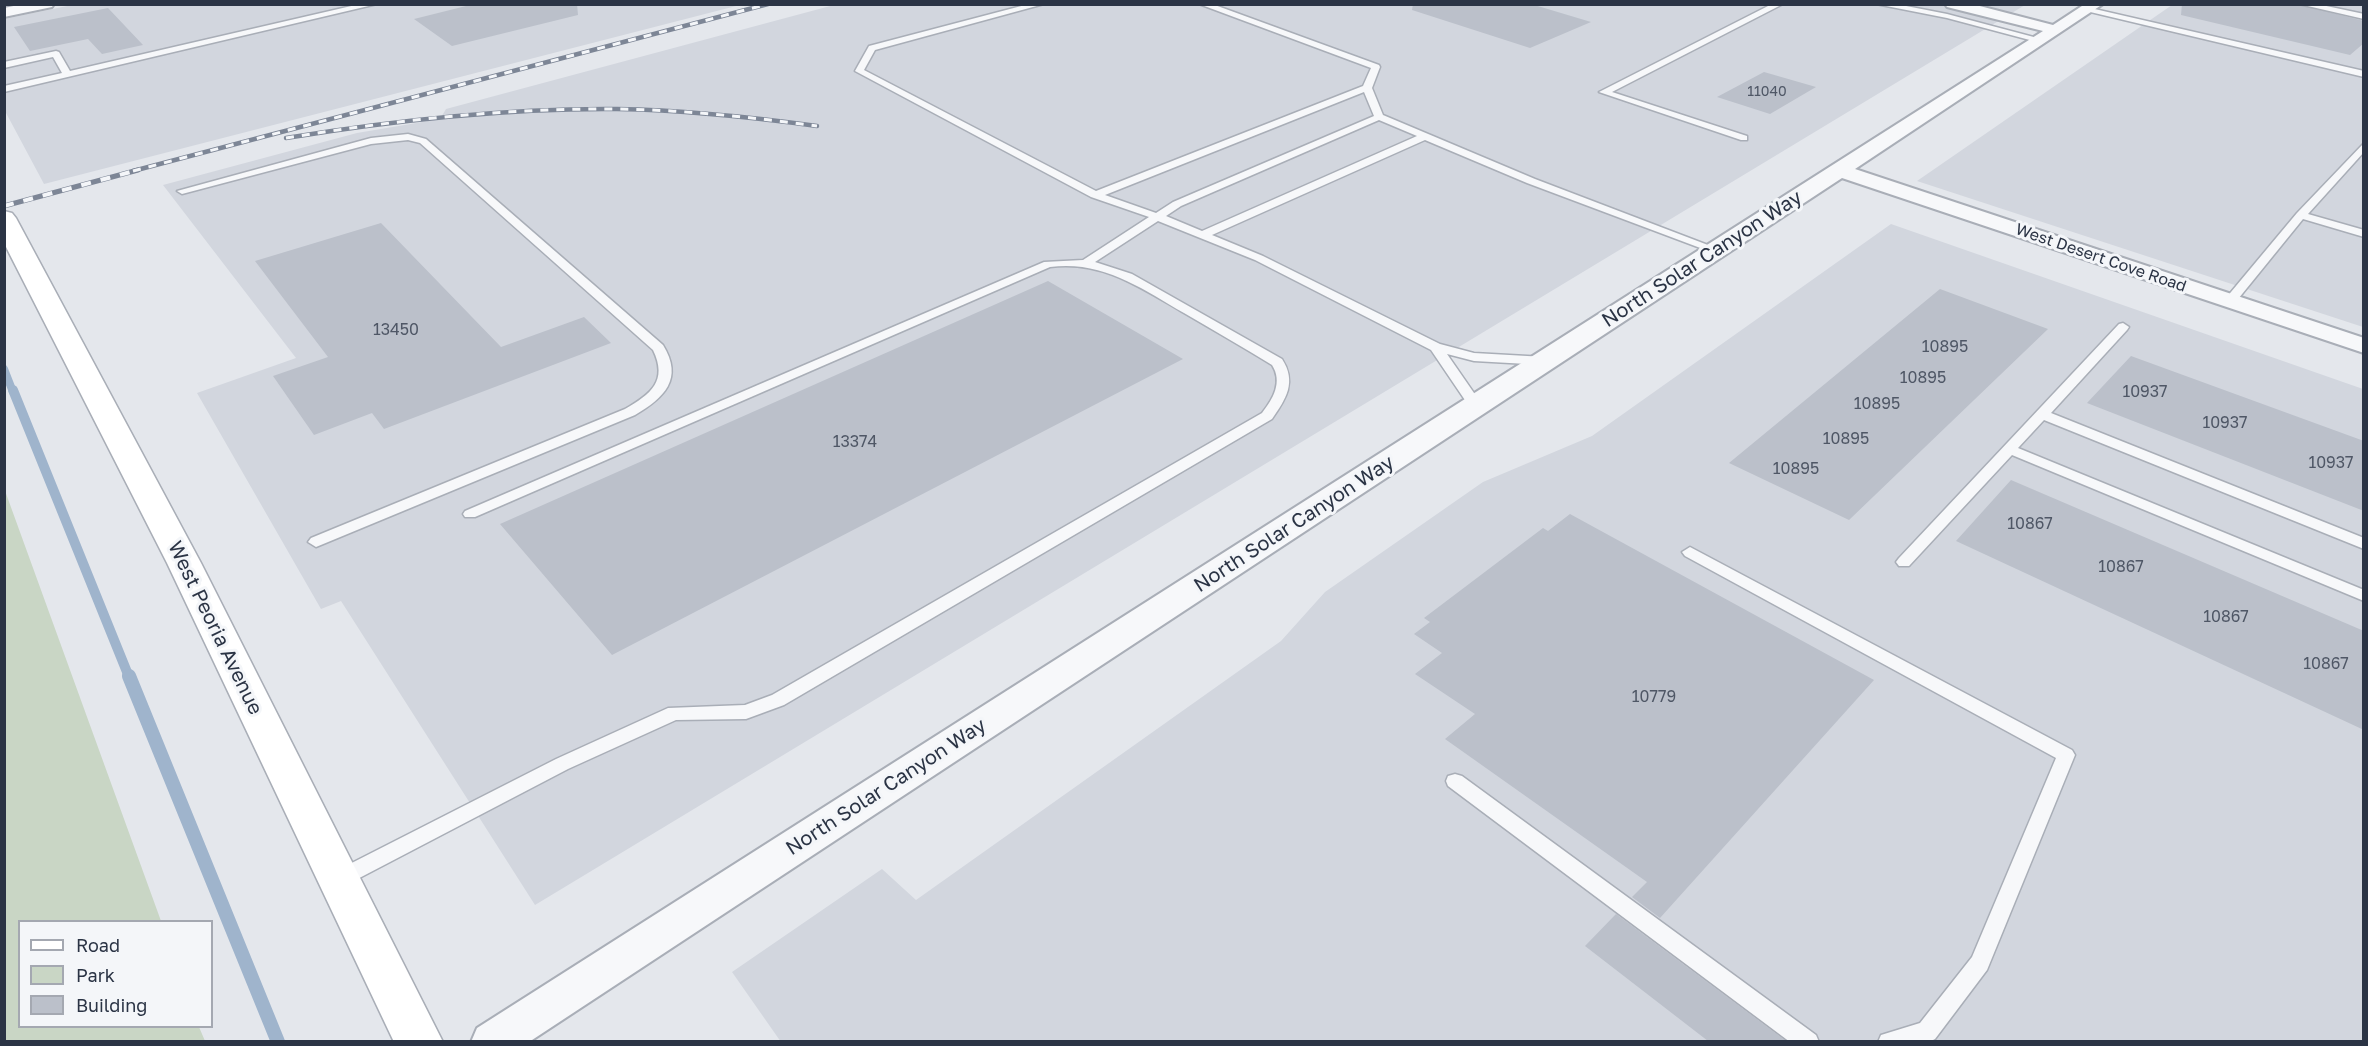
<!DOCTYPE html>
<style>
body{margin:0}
#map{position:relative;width:2368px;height:1046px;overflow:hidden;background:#e4e7ec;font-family:"Golos Text",sans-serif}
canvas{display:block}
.frame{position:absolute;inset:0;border:6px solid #2b3445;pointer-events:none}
.legend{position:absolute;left:18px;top:920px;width:195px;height:108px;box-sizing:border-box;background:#f4f6f9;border:2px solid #a4a8b1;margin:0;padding:8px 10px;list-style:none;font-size:18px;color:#2b3445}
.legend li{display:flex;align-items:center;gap:12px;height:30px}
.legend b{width:30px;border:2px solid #a4a8b1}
</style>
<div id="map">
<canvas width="2368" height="1046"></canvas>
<div class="frame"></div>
<ul class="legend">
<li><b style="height:8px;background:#fff"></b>Road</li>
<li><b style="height:16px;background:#c9d6c5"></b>Park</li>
<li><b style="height:16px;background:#bbc0ca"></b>Building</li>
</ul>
</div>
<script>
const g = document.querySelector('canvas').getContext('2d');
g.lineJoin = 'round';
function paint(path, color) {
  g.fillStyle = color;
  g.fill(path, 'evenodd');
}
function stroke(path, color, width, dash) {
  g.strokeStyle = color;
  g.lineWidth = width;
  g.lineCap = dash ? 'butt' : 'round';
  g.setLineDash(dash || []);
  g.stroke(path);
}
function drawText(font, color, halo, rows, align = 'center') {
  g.font = font + ' "Golos Text",sans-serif';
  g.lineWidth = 6;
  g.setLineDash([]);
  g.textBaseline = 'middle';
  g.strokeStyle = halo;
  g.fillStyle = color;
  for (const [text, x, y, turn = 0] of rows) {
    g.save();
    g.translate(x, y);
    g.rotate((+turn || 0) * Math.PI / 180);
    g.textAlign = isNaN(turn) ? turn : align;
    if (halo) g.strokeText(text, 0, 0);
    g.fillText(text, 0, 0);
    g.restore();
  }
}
paint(new Path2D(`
 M 77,4 L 740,5 L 44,184 L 5,111 L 4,19 Z
 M 834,5 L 2025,5 L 535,905 L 341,601 L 321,609 L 197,393 L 296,358 L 163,185 L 357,133 L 440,119 L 446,109 Z
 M 2172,5 L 2363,5 L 2363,327 L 1917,181 Z
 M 1891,224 L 2363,389 L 2363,1041 L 781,1042 L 732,972 L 882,869 L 916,900 L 1281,641 L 1325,592 L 1483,482 L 1592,436 Z`), '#d2d6de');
paint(new Path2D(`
 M 4,488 L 161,921 L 20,922 L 20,1026 L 199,1027 L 205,1041 L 5,1041 Z`), '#c9d6c5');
stroke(new Path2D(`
 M 4,369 L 13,392`), '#9fb4cc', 8);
stroke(new Path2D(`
 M 13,390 L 129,677`), '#9fb4cc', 10);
stroke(new Path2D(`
 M 129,676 L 278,1042`), '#9fb4cc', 14);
paint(new Path2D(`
 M 474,4 L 577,4 L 578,15 L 452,46 L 414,19 Z
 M 1413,4 L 1531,4 L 1591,22 L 1530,48 L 1412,10 Z
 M 2182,4 L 2297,4 L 2364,21 L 2364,43 L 2350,55 L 2181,15 Z
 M 108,8 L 143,45 L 102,54 L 88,39 L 30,51 L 14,27 Z
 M 1764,72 L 1816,87 L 1770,114 L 1717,97 Z
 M 381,223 L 501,347 L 584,317 L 611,343 L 384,429 L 372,413 L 314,435 L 273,376 L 328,357 L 255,261 Z
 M 1048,281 L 1183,359 L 612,655 L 500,524 Z
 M 1940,289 L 2048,329 L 1849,520 L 1729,463 Z
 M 2131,356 L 2364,441 L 2364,511 L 2087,403 Z
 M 2011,480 L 2364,631 L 2364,730 L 1956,541 Z
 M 1570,514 L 1874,680 L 1660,918 L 1632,897 L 1647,882 L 1445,739 L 1475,714 L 1415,674 L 1442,653 L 1414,634 L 1430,622 L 1424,618 L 1543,528 L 1548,531 Z
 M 1616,914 L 1786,1041 L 1708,1041 L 1585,946 Z`), '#bbc0ca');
const service = new Path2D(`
 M 360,4 L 377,4 L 4,92 L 4,86 L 62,73 L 53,57 L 4,68 L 4,62 L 56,51 L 59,52 L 70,71 Z
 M 1029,4 L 1044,4 L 875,50 L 864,70 L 1096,191 L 1363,86 L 1371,68 L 1199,4 L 1212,4 L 1379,65 L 1380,67 L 1372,88 L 1383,115 L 1535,179 L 1721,250 L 1719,252 L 1711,252 L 1527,183 L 1425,140 L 1212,235 L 1263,256 L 1440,344 L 1474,353 L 1545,357 L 1551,361 L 1545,365 L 1474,361 L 1447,354 L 1483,406 L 1476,410 L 1471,409 L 1431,350 L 1255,260 L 1158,221 L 1095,262 L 1132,274 L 1282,359 C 1297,382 1286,399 1272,419 L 784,705 L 746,719 L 676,720 L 568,769 L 346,885 L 339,887 L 332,885 L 329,879 L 332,873 L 556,759 L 668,708 L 745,705 L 772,695 L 1262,413 C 1273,399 1283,382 1272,365 C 1243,347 1213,330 1184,313 C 1141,288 1102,260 1050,267 L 475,517 L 465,517 L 463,514 L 465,511 L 1044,262 L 1083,260 L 1149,217 L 1091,197 L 855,71 L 869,46 ZM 1364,92 L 1374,116 L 1173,202 L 1156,213 L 1105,195 ZM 1379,120 L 1417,136 L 1202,231 L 1166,216 L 1181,206 Z
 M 1772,4 L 1783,4 L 1612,92 L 1747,136 L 1747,140 L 1741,140 L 1599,92 Z
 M 1876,4 L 1896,4 L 1947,14 L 2045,40 L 2041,43 L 1947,18 Z
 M 2299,4 L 2317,4 L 2364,14 L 2364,19 Z
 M 2086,7 L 2364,71 L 2364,77 L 2086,11 Z
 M 408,134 L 426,139 L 663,345 C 684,379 664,398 635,415 L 316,547 L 308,542 L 311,538 L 625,409 C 651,394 668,381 653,350 L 420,143 L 408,140 L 371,144 L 182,194 L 177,191 L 371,138 Z
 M 2364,143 L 2364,152 L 2308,214 L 2364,230 L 2364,237 L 2303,219 L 2234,304 L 2226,304 L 2226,298 L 2297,213 Z
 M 2123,323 L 2129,327 L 2127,330 L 2051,413 L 2364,538 L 2364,549 L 2044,420 L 2018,448 L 2364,590 L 2364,601 L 2012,455 L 1909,566 L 1899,566 L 1896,562 L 1899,558 L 2119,324 Z
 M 1690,547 L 2072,750 L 2075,755 L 1987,970 L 1935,1039 L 1929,1042 L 1878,1042 L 1881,1035 L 1920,1023 L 1972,957 L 2056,758 L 1685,556 L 1682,552 Z
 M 1455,774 L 1462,776 L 1816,1035 L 1819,1042 L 1790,1042 L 1448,786 L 1446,781 L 1448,776 Z`);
const minor = new Path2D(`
 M 23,4 L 54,4 L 52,7 L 4,17 L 4,8 Z
 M 1945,4 L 1972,4 L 2053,25 L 2085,4 L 2103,4 L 1855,169 L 2364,338 L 2364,353 L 1842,178 L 529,1042 L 471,1042 L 477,1028 L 2043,31 L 1947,7 Z`);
const secondary = new Path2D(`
 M 4,211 L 12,213 L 16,218 L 201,563 L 443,1042 L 394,1042 L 167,563 L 4,243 Z`);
stroke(service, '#a9aeb7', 3);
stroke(minor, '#a9aeb7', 4);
stroke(secondary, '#a9aeb7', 3);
paint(service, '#f7f8fa');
paint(minor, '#f7f8fa');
paint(secondary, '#fff');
const railFar1 = new Path2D(`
 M 286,138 C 396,120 506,108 617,109 C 684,110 751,117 817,126
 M 133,171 L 768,4`);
const rail = new Path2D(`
 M 4,206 L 138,170`);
stroke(railFar1, '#7d8696', 4.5);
stroke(rail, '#7d8696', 5);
stroke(railFar1, '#f4f6f9', 3, [8]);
stroke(rail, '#f4f6f9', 4, [10]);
drawText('14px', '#4f5766', null, [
 ["11040",1767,92]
]);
drawText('16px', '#2b3445', '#f4f6f9', [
 ["West Desert Cove Road",2101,258,19]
]);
drawText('16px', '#4f5766', null, [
 ["13450",396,330],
 ["10895",1945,347],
 ["10895",1923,378],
 ["10937",2145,392],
 ["10895",1877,404],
 ["10937",2225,423],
 ["10895",1846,439],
 ["13374",855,442],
 ["10937",2331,463],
 ["10895",1796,469],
 ["10867",2030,524],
 ["10867",2121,567],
 ["10867",2226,617],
 ["10867",2326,664],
 ["10779",1654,697]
]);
drawText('20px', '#2b3445', '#f4f6f9', [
 ["North Solar Canyon Way",1702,259,-33],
 ["North Solar Canyon Way",1294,524,-33],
 ["West Peoria Avenue",215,628,64],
 ["North Solar Canyon Way",886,787,-33]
]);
</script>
